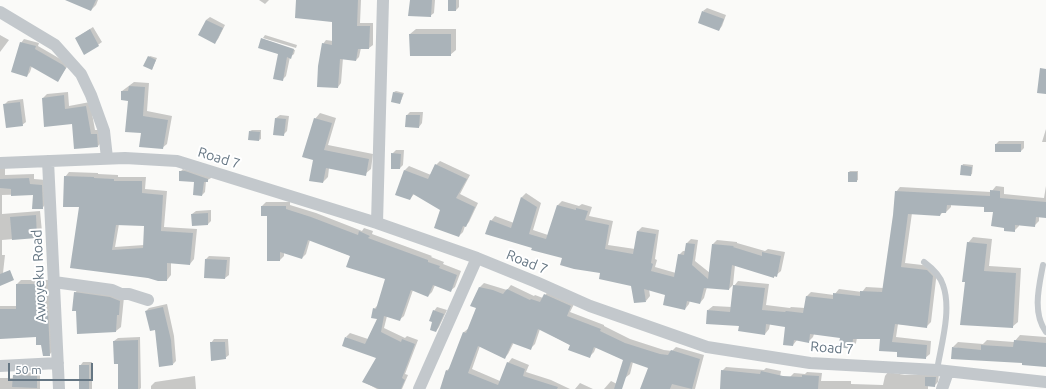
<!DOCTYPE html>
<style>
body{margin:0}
#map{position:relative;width:1046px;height:389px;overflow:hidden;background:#fafaf8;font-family:Ubuntu,sans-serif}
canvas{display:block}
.scale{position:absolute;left:8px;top:363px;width:85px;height:18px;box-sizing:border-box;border:2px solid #657683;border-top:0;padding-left:5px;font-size:12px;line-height:14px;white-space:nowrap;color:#657683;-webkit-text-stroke:3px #fff;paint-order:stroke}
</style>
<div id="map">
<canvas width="1046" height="389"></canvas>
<div class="scale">50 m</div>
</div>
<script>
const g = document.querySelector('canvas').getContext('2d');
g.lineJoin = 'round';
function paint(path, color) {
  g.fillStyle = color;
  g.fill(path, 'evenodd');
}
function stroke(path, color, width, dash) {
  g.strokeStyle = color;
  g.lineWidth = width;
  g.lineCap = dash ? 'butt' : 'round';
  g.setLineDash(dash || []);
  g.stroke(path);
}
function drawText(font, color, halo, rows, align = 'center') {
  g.font = font + ' Ubuntu,sans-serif';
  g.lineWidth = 4;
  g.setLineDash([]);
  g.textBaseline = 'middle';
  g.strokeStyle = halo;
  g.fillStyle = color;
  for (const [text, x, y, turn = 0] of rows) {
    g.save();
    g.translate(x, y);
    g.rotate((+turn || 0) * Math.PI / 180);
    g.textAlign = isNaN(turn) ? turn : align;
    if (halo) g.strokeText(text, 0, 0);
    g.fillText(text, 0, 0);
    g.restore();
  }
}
paint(new Path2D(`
 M 73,0 L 98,0 L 96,5 L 91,10 Z
 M 259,0 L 269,0 L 265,4 Z
 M 297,0 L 361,0 L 360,23 L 373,23 L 373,45 L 369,48 L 361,48 L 359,57 L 356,60 L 343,58 L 341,83 L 338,87 L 323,44 L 326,40 L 333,41 L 333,21 Z
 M 410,0 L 435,0 L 434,13 L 430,16 Z
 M 449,0 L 459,0 L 459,7 L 456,10 Z
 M 707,8 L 726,15 L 722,26 L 719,30 L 703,11 Z
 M 210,17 L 225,25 L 218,39 L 215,42 L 206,20 Z
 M 93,27 L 102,42 L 85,54 L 76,38 Z
 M 416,29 L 456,29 L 456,50 L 450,55 L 410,34 Z
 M 0,35 L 9,40 L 0,52 Z
 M 265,35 L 297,45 L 296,48 L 263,38 Z
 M 262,38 L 262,40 L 295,50 L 294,54 L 290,57 L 286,76 L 282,80 L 274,78 L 279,54 L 259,47 Z
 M 24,39 L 39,43 L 38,46 L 69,64 L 58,80 L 32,66 L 30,72 L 27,76 L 21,43 Z
 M 150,56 L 157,58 L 152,69 L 149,57 Z
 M 134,82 L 149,83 L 147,111 L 172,116 L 167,144 L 162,148 L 142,132 L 129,100 L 122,91 Z
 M 396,91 L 404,93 L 400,103 L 394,92 Z
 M 68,92 L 69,106 L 90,102 L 95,130 L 101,130 L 102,142 L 98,146 L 73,123 L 43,98 L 47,94 Z
 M 23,99 L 26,122 L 22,125 L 4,105 L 8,101 Z
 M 410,112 L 423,112 L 422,123 L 419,127 L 407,115 Z
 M 320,113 L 336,118 L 328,145 L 373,154 L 371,169 L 365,174 L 329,168 L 328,177 L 323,182 L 314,159 L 315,119 Z
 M 280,115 L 289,116 L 287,131 L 283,135 L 276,118 Z
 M 1046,129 L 1046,142 L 1042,142 Z
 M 252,130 L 261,130 L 261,139 L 259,140 L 250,131 Z
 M 999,141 L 1024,141 L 1024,148 L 1021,151 L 996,144 Z
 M 396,150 L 404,150 L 403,165 L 400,168 L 392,154 Z
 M 440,161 L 470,175 L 460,194 L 478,203 L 469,222 L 465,226 L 463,232 L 459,236 L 442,210 L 414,194 L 410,199 L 396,194 L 405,170 L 409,166 L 431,175 L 436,165 Z
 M 0,164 L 5,166 L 5,175 L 34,174 L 34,179 L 46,180 L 47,203 L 42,208 L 34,194 L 2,195 L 2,214 L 40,211 L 42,232 L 37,237 L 2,240 L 2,255 L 5,255 L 3,273 L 0,276 Z
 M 963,164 L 973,165 L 972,174 L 970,175 L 962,166 Z
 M 183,169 L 211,176 L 211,178 L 206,181 L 205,192 L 202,195 L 195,181 L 180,172 Z
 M 850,171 L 858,171 L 858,180 L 856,181 L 849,172 Z
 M 69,172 L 98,173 L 98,174 L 118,175 L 118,177 L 146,177 L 145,189 L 167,191 L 164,227 L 197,229 L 194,259 L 190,264 L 171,262 L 171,275 L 167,280 L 71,267 L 80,206 L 65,177 ZM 119,224 L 145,224 L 144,245 L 115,247 Z
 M 996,186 L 1004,187 L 1004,194 L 1044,198 L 1046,186 L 1046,217 L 1039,217 L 1039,221 L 1034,226 L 1019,224 L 1019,226 L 1014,231 L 1005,227 L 994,212 L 985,206 L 951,204 L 951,207 L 946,212 L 943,212 L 940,215 L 912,213 L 905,263 L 931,266 L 937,271 L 931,322 L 926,327 L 898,324 L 896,337 L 931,341 L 930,354 L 925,358 L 898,351 L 881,338 L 857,338 L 856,343 L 851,348 L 841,337 L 814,334 L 813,337 L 809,341 L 797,340 L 793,345 L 786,326 L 770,324 L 769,329 L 765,334 L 740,326 L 708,310 L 713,306 L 732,307 L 734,286 L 738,281 L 769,284 L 766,305 L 790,308 L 791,307 L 805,308 L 807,296 L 811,292 L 834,295 L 839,289 L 862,292 L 866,287 L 884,288 L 894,215 L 896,192 L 900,187 L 991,192 Z
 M 526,193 L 541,203 L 533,230 L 548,235 L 558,205 L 562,201 L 579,206 L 582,204 L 592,207 L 589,216 L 613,221 L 608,245 L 635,249 L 638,231 L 642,227 L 659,230 L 655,259 L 657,260 L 655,267 L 676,273 L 679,255 L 683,251 L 686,251 L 687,243 L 691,239 L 698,240 L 695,261 L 710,273 L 713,244 L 717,240 L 737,242 L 737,243 L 765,251 L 768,249 L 785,252 L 781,271 L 774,277 L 735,265 L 733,285 L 729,289 L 707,287 L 704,298 L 700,303 L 690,300 L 689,304 L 685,309 L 666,294 L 649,289 L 650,296 L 646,301 L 632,285 L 563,257 L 533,248 L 491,221 L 495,216 L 514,223 L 522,197 Z
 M 266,202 L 290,202 L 290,205 L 316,213 L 362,231 L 364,228 L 373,231 L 372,234 L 432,256 L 431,257 L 444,262 L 443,264 L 461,271 L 455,287 L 450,291 L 435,285 L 432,292 L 428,296 L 413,290 L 404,316 L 399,320 L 387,316 L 384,328 L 405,338 L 407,336 L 418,340 L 405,374 L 408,375 L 402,389 L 377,389 L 364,382 L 377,358 L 346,337 L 350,333 L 368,339 L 378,318 L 374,309 L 378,305 L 386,279 L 351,256 L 310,240 L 306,254 L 302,258 L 284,252 L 284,256 L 280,260 L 268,215 L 262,206 Z
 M 211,210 L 211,221 L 208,224 L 192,214 L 196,211 Z
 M 973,237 L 992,239 L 989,266 L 1021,268 L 1018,322 L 1012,327 L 966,281 L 968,243 Z
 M 209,256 L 230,257 L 229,275 L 225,278 L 206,259 Z
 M 21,280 L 50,280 L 49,307 L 51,307 L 53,351 L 49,355 L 37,336 L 0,338 L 0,306 L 17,306 L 17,284 Z
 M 484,283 L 507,290 L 511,285 L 534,296 L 535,295 L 543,298 L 549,290 L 575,302 L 570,312 L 604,325 L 604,326 L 630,339 L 664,350 L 672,351 L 676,347 L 704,355 L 695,389 L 641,389 L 649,367 L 633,362 L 630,374 L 625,378 L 624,360 L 596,347 L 594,352 L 590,356 L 540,329 L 535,344 L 531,348 L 514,342 L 508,354 L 504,358 L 480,346 L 472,369 L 500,381 L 508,363 L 512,358 L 529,365 L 526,372 L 551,380 L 570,389 L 441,389 L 446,371 L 451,367 L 464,332 L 469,328 L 478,308 L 480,287 Z
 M 79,288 L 124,297 L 121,327 L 116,331 L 75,293 Z
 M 167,304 L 174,336 L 176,361 L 173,364 L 146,311 L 149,308 Z
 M 437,307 L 447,310 L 439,327 L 436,331 L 434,311 Z
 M 1020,335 L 1046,337 L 1046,366 L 953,347 L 958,342 L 983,344 L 987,340 L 1014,342 Z
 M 140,337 L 141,388 L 140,389 L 119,389 L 119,363 L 114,341 L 118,338 Z
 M 214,339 L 228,339 L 229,355 L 225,358 L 211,343 Z
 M 83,362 L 92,362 L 92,389 L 80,389 L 80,366 Z
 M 726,367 L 764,370 L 766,368 L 781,371 L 778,389 L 721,389 L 722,371 Z
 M 17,372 L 40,373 L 40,389 L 0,389 L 0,378 L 13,378 L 14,375 Z
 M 807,372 L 822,373 L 821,381 L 851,381 L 851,384 L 883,385 L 885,376 L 888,372 L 905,375 L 939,374 L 938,382 L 934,386 L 928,385 L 928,389 L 789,389 L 790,377 L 794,373 L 805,374 Z
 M 195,376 L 196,389 L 151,389 L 151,386 L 155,382 Z
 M 611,381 L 619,385 L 617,389 L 604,389 Z
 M 580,383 L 593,389 L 575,389 Z`), '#0003');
paint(new Path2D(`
 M 65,0 L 96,0 L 91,11 Z
 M 296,0 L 358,0 L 357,26 L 370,26 L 369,49 L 358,49 L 356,61 L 340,59 L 338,88 L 317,87 L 318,66 L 322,43 L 332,45 L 332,22 L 295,18 Z
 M 410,0 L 432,0 L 431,17 L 408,16 Z
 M 448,0 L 456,0 L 456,11 L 448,11 Z
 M 702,11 L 724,19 L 719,31 L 698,23 Z
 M 206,20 L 223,28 L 215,44 L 198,35 Z
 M 90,29 L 99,46 L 84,55 L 75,38 Z
 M 409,34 L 451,34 L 451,56 L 410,56 Z
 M 261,38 L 294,49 L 291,59 L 287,57 L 283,81 L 273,79 L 278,54 L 258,48 Z
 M 20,42 L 36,46 L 35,49 L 63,65 L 66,68 L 58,82 L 30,66 L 27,77 L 11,72 Z
 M 148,56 L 156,60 L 152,70 L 143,66 Z
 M 1040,68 L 1046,69 L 1046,94 L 1037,93 Z
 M 129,86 L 145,87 L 143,116 L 168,120 L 163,149 L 139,147 L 141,133 L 125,132 L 128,101 L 121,100 L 121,91 L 128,91 Z
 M 393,92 L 403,94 L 400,104 L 391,102 Z
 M 64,95 L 65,109 L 86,106 L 91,134 L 97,134 L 98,147 L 74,149 L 72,124 L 44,127 L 42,98 Z
 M 20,102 L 23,126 L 6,128 L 3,104 Z
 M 406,115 L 420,115 L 419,128 L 405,127 Z
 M 275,118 L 286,119 L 284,136 L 273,135 Z
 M 314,118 L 332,123 L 324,150 L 369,159 L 366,176 L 326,168 L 323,183 L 309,181 L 313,160 L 302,157 Z
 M 249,131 L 260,132 L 259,141 L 248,140 Z
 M 995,144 L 1021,144 L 1021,152 L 995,152 Z
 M 391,153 L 401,154 L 400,169 L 391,169 Z
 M 435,164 L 467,179 L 456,198 L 475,207 L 466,227 L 463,226 L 459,237 L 434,228 L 440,210 L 413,194 L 410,200 L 395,195 L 404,170 L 428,179 Z
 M 961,165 L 972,167 L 971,176 L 960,175 Z
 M 179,171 L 185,171 L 208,179 L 208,182 L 204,182 L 202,196 L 193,195 L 194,182 L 179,181 Z
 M 848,172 L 857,172 L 857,182 L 848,182 Z
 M 64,176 L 94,177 L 94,178 L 114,179 L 114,181 L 142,181 L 142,193 L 163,195 L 161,231 L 193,233 L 190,265 L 167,263 L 167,281 L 158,281 L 148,278 L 70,268 L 79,207 L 63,207 ZM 116,225 L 144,226 L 143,248 L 112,250 Z
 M 29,178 L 30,184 L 42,185 L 43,209 L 32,209 L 33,195 L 11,196 L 11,189 L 0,188 L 0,179 Z
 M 990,190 L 1000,191 L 1000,198 L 1046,202 L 1046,218 L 1036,217 L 1035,227 L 1015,225 L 1015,232 L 1004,231 L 1004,228 L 991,226 L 993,212 L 984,212 L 984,207 L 947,205 L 946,213 L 941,213 L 940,216 L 908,214 L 901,267 L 927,270 L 933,276 L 927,328 L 895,324 L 892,342 L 927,345 L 926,359 L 897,357 L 897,352 L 879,351 L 880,339 L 853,339 L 852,349 L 838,347 L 840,338 L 810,334 L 809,343 L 794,340 L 793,346 L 783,345 L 785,327 L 766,324 L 765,335 L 738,331 L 739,326 L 706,324 L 707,310 L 730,312 L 733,285 L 765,288 L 762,310 L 785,312 L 786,311 L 803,313 L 806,296 L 833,299 L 833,293 L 860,296 L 860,291 L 882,292 L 893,215 L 895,191 L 990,196 Z
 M 521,197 L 537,207 L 529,234 L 546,239 L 557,205 L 576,210 L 576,208 L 588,211 L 585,220 L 609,225 L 605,249 L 633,254 L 637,231 L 656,234 L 651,263 L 653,264 L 651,271 L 674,277 L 678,254 L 684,255 L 686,243 L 695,244 L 692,265 L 708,279 L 712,244 L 734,246 L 733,247 L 762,256 L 762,252 L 781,256 L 777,277 L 774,276 L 774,278 L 732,265 L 729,290 L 704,288 L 700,304 L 687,301 L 685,310 L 663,305 L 665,295 L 644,289 L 646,302 L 634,303 L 631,286 L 599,279 L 600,273 L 574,269 L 560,265 L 562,258 L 531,250 L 532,248 L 485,234 L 490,220 L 511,228 Z
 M 261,206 L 286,206 L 286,209 L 311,217 L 358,235 L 359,231 L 370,236 L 368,238 L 428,260 L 428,262 L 440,266 L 439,268 L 457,275 L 451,292 L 433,285 L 428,297 L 411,290 L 400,321 L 384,316 L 381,332 L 401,342 L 402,339 L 415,344 L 402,378 L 405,380 L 401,389 L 379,389 L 362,382 L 376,358 L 342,346 L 345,337 L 365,344 L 377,319 L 371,318 L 373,308 L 376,309 L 385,279 L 346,267 L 350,256 L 308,240 L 302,259 L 280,252 L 280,261 L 267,261 L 267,216 L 261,216 Z
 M 208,213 L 208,225 L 192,226 L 191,214 Z
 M 36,215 L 37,238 L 12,240 L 10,217 Z
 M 967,242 L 987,244 L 984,271 L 1016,273 L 1013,328 L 960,325 L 965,282 L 962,282 Z
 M 205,259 L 227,260 L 225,279 L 204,278 Z
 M 10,270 L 14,280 L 0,286 L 0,274 Z
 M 16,284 L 46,284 L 45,311 L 48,311 L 50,356 L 43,356 L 41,345 L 36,345 L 36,337 L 0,339 L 0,309 L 16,309 Z
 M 479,287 L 493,290 L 503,294 L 507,289 L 530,300 L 531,299 L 540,302 L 544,294 L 571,306 L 567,316 L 601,329 L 600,331 L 625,343 L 660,354 L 668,355 L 671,350 L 700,359 L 692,389 L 672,384 L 670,389 L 640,389 L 648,368 L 631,362 L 622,389 L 614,389 L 623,360 L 594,347 L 590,358 L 568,350 L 570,345 L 538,329 L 531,350 L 512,343 L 505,359 L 478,346 L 468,373 L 498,385 L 507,362 L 525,369 L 523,376 L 558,387 L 557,389 L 440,389 L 446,370 L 448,371 L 463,332 L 466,333 L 476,308 L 470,306 Z
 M 74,292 L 110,297 L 120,301 L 119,315 L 117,315 L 116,332 L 77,334 L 76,311 L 72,311 Z
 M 163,307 L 171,340 L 173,365 L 159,367 L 155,330 L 150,331 L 145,311 Z
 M 433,310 L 444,314 L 436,332 L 430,330 L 432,322 L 429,321 Z
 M 138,340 L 138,389 L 118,389 L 118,364 L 114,364 L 113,341 Z
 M 1014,340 L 1046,343 L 1046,367 L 1022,365 L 1022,363 L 951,359 L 952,347 L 981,350 L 981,345 L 1013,347 Z
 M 210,342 L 225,342 L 226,359 L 211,361 Z
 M 79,365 L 89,365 L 89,389 L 79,389 Z
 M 721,370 L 760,374 L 761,371 L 783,376 L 802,377 L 802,375 L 819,376 L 818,389 L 720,389 Z
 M 13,375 L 37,376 L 37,388 L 12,387 Z
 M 925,377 L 936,377 L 935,387 L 925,386 Z`), '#aab3b9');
stroke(new Path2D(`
 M 924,262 C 932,268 940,275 943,285 C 952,310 941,345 937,370
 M 1043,265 C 1039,286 1032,313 1046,332`), '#c3c8cc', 6);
stroke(new Path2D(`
 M 0,12 L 55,45 L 81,74 L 91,95 L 104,131 L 107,158
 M 48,161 L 59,389
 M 0,163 L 125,158 L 177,161 L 377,223 L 477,258 L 536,282 L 590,306 L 707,347 L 810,363 L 937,370 L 1046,382
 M 377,223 L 383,0
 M 54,282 L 112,290 L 121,294 L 129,294 L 148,300
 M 0,366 L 58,363
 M 419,389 L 477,258
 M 942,389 L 948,372`), '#c3c8cc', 12);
drawText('14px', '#657683', '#fff', [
 ["Road 7",219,158,17],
 ["Road 7",527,262,22],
 ["Awoyeku Road",39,276,-93],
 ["Road 7",832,348,4]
]);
</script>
